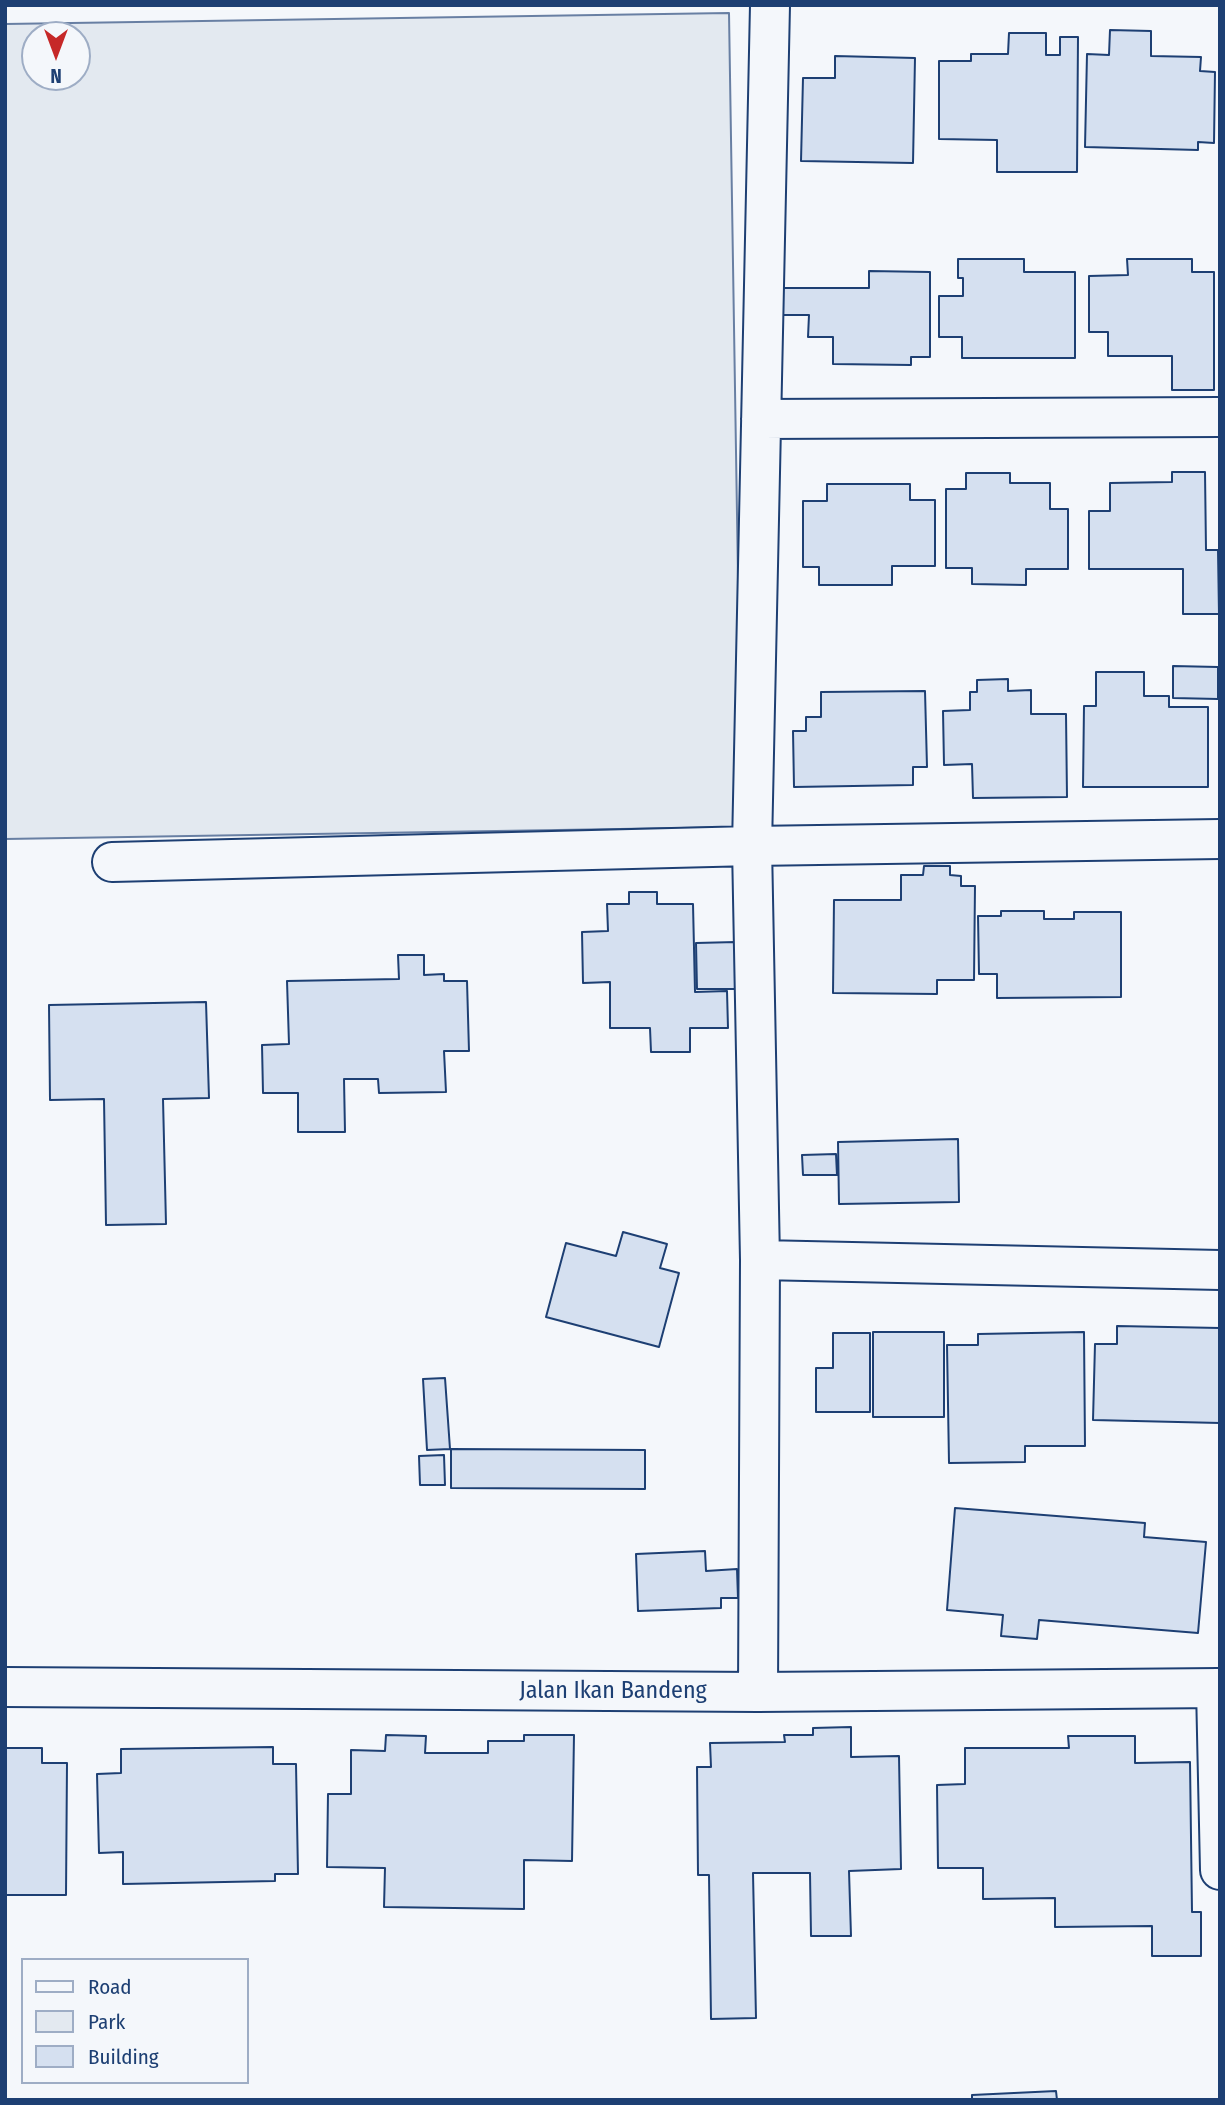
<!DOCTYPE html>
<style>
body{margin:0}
#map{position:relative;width:1225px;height:2105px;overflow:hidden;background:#f4f7fb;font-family:"Fira Sans Condensed",sans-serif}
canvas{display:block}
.frame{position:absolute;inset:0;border:7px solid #1d3f73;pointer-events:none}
.legend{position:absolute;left:21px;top:1958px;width:228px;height:126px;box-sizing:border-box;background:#f4f7fb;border:2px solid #9eadc5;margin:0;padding:9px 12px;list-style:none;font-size:21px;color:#1d3f73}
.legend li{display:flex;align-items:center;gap:14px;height:35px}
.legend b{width:35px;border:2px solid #9eadc5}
.north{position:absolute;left:21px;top:21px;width:70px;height:70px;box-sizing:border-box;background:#f4f7fb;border:2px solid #9eadc5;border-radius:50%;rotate:180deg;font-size:19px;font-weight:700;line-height:28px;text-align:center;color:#1d3f73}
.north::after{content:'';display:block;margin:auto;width:24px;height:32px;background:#c62828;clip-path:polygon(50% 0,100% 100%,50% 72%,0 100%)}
</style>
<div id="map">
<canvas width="1225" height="2105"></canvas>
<div class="frame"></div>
<ul class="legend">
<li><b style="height:9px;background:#f4f7fb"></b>Road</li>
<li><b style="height:19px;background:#e3e9f0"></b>Park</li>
<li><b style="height:19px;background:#d5e0f0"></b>Building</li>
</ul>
<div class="north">N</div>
</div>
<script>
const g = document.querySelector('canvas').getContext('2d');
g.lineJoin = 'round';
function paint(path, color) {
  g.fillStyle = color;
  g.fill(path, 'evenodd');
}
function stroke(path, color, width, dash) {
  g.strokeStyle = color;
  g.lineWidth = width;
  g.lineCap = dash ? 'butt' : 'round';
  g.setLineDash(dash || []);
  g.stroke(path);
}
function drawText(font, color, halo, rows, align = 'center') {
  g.font = font + ' "Fira Sans Condensed",sans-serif';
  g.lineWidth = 5;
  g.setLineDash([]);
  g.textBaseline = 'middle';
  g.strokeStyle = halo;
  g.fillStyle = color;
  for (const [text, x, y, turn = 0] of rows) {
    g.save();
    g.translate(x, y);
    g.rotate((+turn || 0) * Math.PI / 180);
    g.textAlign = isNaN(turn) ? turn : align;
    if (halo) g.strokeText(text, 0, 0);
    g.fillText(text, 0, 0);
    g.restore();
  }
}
const green = new Path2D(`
 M 729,13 L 742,827 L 5,839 L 5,24 ZM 35,35 L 77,35 L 77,77 L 35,77 Z`);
paint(green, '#e3e9f0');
stroke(green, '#687fa3', 2);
const building = new Path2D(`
 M 1110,30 L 1151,31 L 1151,56 L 1201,57 L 1200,71 L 1215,72 L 1214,143 L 1198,142 L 1198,150 L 1085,147 L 1087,54 L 1109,55 Z
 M 1009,33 L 1046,33 L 1046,55 L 1060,55 L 1060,37 L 1078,37 L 1077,172 L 997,172 L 997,140 L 939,139 L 939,61 L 971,61 L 971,54 L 1008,54 Z
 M 835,56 L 915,58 L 913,163 L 801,161 L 803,78 L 835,78 Z
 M 958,259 L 1024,259 L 1024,272 L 1075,272 L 1075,358 L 962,358 L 962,337 L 939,337 L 939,296 L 963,296 L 963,278 L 958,278 Z
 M 1127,259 L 1192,259 L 1192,272 L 1214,272 L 1214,390 L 1172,390 L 1172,356 L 1108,356 L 1108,332 L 1089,332 L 1089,276 L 1128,275 Z
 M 869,271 L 930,272 L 930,357 L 911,357 L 911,365 L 833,364 L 833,337 L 808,337 L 809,315 L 782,315 L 783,288 L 869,288 Z
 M 1172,472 L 1205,472 L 1206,550 L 1218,550 L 1219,614 L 1183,614 L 1183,569 L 1089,569 L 1089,511 L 1110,511 L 1110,483 L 1172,482 Z
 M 966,473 L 1010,473 L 1010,483 L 1050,483 L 1050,509 L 1068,509 L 1068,569 L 1026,569 L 1026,585 L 972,584 L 972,568 L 946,568 L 946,489 L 966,489 Z
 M 827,484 L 910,484 L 910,500 L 935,500 L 935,566 L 892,566 L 892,585 L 819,585 L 819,567 L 803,567 L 803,501 L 827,501 Z
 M 1173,666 L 1218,667 L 1218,699 L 1173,698 Z
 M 1096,672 L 1144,672 L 1144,696 L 1169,696 L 1169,707 L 1208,707 L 1208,787 L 1083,787 L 1084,706 L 1096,706 Z
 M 1008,679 L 1008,691 L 1031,690 L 1031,714 L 1066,714 L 1067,797 L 973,798 L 972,764 L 944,765 L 943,711 L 970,710 L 970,692 L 977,692 L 977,680 Z
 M 925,691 L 927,767 L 913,767 L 913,785 L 794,787 L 793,731 L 806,731 L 806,717 L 821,717 L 821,692 Z
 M 924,866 L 950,866 L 950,875 L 961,876 L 961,886 L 975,886 L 974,980 L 937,980 L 937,994 L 833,993 L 834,900 L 901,900 L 901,875 L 923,875 Z
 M 629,892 L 657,892 L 657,904 L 693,904 L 695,992 L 727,991 L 728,1028 L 690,1028 L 690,1052 L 651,1052 L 650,1028 L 610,1028 L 610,982 L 583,983 L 582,932 L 608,931 L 607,904 L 629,904 Z
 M 1001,911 L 1044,911 L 1044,919 L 1074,919 L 1074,912 L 1121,912 L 1121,997 L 997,998 L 997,974 L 979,974 L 978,916 L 1001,916 Z
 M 736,942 L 737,989 L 697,989 L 696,943 Z
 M 398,955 L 424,955 L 424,975 L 444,974 L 444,981 L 467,981 L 469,1051 L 444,1051 L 446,1092 L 379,1093 L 378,1079 L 344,1079 L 345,1132 L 298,1132 L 298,1093 L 263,1093 L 262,1045 L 289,1044 L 287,981 L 399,979 Z
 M 206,1002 L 209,1098 L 163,1099 L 166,1224 L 106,1225 L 104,1099 L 50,1100 L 49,1005 Z
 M 958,1139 L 959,1202 L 839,1204 L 838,1142 Z
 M 836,1154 L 837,1175 L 803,1175 L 802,1155 Z
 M 623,1232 L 667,1244 L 660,1268 L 679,1273 L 659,1347 L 546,1317 L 566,1243 L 616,1256 Z
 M 1117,1326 L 1220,1328 L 1220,1423 L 1093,1420 L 1095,1344 L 1117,1344 Z
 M 873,1332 L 944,1332 L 944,1417 L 873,1417 Z
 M 1084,1332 L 1085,1446 L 1025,1446 L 1025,1462 L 949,1463 L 947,1345 L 978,1345 L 978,1334 Z
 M 833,1333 L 870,1333 L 870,1412 L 816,1412 L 816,1368 L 833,1368 Z
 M 445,1378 L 450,1449 L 427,1450 L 423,1379 Z
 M 451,1449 L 645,1450 L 645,1489 L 451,1488 Z
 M 444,1455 L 445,1485 L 420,1485 L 419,1456 Z
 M 955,1508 L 1145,1523 L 1144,1537 L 1206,1542 L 1198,1633 L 1039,1620 L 1037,1639 L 1001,1636 L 1003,1615 L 947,1610 Z
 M 705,1551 L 706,1571 L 737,1569 L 738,1598 L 721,1598 L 721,1608 L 638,1611 L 636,1554 Z
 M 851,1727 L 851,1757 L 899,1756 L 901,1869 L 849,1871 L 851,1936 L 811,1936 L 810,1873 L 753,1873 L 756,2018 L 711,2019 L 709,1875 L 698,1875 L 697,1767 L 711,1767 L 710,1743 L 785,1742 L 784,1735 L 813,1735 L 813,1728 Z
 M 386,1735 L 426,1736 L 425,1753 L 488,1753 L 488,1741 L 524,1741 L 524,1735 L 574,1735 L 572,1861 L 524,1860 L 524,1909 L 384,1907 L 385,1868 L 327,1867 L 328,1794 L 351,1794 L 351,1750 L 385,1751 Z
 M 1068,1736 L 1135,1736 L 1135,1763 L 1190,1762 L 1192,1912 L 1201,1912 L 1201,1956 L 1152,1956 L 1152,1926 L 1055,1927 L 1055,1898 L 983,1899 L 983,1868 L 938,1868 L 937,1785 L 965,1784 L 965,1748 L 1069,1748 Z
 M 273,1747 L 273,1764 L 296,1764 L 298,1874 L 275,1874 L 275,1881 L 123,1884 L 123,1852 L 99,1853 L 97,1774 L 121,1773 L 121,1749 Z
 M 5,1748 L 42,1748 L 42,1763 L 67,1763 L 66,1895 L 5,1895 Z
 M 1056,2091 L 1057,2100 L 972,2100 L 972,2095 Z`);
paint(building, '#d5e0f0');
stroke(building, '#1d3f73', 2);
const minor = new Path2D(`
 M 761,419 L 1220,417
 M 112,862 L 752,846 L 1220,839
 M 760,1260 L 1220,1270
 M 5,1687 L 758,1692 L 1220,1688
 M 1216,1688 L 1220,1870
 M 758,1692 L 760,1260 L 752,846 L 770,5`);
stroke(minor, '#1d3f73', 42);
stroke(minor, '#f4f7fb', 38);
drawText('24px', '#1d3f73', '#f4f7fb', [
 ["Jalan Ikan Bandeng",613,1691]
]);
</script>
